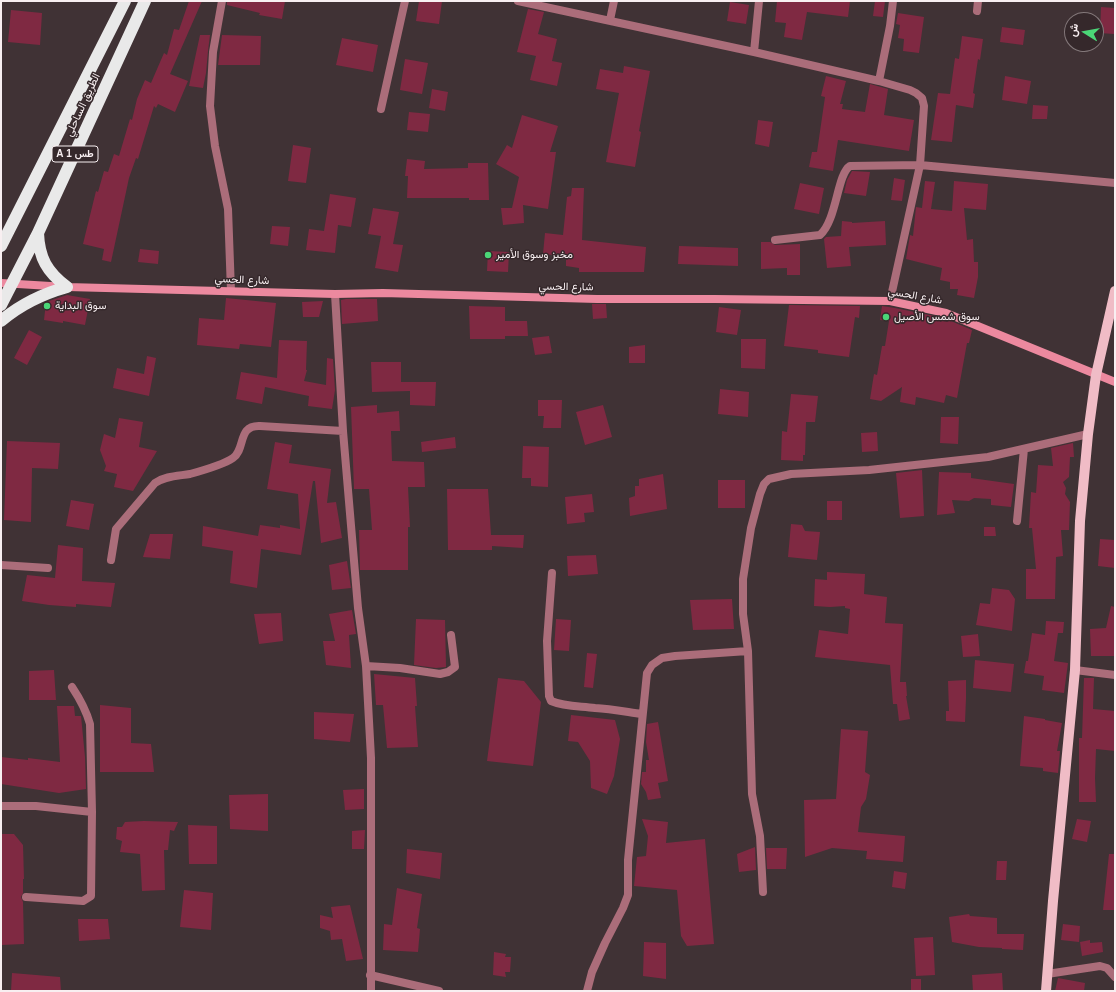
<!DOCTYPE html>
<meta charset="utf-8">
<style>
body{margin:0}
#map{position:relative;width:1116px;height:992px;overflow:hidden;background:#403235;font-family:Arial,Vazirmatn,sans-serif}
canvas{display:block}
.frame{position:absolute;inset:0;border:2px solid #f8eff1;pointer-events:none}
.north{position:absolute;left:1064px;top:12px;width:40px;height:40px;box-sizing:border-box;background:#35282b;border:1px solid #83787a;border-radius:50%;rotate:281deg;font-size:11px;font-weight:700;line-height:16px;text-align:center;color:#f8eff1}
.north::after{content:'';display:block;margin:auto;width:14px;height:18px;background:#4bd677;clip-path:polygon(50% 0,100% 100%,50% 72%,0 100%)}
</style>
<div id="map">
<canvas width="1116" height="992"></canvas>
<div class="frame"></div>
<div class="north">ش</div>
</div>
<script>
const g = document.querySelector('canvas').getContext('2d');
g.lineJoin = 'round';
function paint(path, color) {
  g.fillStyle = color;
  g.fill(path, 'evenodd');
}
function stroke(path, color, width, dash) {
  g.strokeStyle = color;
  g.lineWidth = width;
  g.lineCap = dash ? 'butt' : 'round';
  g.setLineDash(dash || []);
  g.stroke(path);
}
function drawText(font, color, halo, rows, align = 'center') {
  g.font = font + ' Arial,Vazirmatn,sans-serif';
  g.lineWidth = 3;
  g.setLineDash([]);
  g.textBaseline = 'middle';
  g.strokeStyle = halo;
  g.fillStyle = color;
  for (const [text, x, y, turn = 0] of rows) {
    g.save();
    g.translate(x, y);
    g.rotate((+turn || 0) * Math.PI / 180);
    g.textAlign = isNaN(turn) ? turn : align;
    if (halo) g.strokeText(text, 0, 0);
    g.fillText(text, 0, 0);
    g.restore();
  }
}
paint(new Path2D(`
 M 189,1 L 202,1 L 170,74 L 188,81 L 175,112 L 158,104 L 156,108 L 154,106 L 138,159 L 136,158 L 129,178 L 111,262 L 102,260 L 104,249 L 83,244 L 96,191 L 98,192 L 104,171 L 108,172 L 114,154 L 119,156 L 130,119 L 132,120 L 137,99 L 145,80 L 151,83 L 164,53 L 167,55 L 174,29 L 179,30 Z
 M 227,1 L 285,1 L 282,19 L 259,15 L 260,13 L 227,5 Z
 M 419,1 L 442,1 L 439,24 L 416,21 Z
 M 777,1 L 850,1 L 848,17 L 807,12 L 802,40 L 784,37 L 786,23 L 775,22 Z
 M 875,1 L 885,1 L 883,17 L 873,16 Z
 M 730,2 L 749,5 L 746,24 L 727,21 Z
 M 1101,7 L 1115,8 L 1114,34 L 1100,33 Z
 M 528,9 L 544,12 L 538,34 L 557,39 L 552,61 L 562,63 L 557,86 L 530,80 L 536,56 L 517,52 Z
 M 11,10 L 42,13 L 40,45 L 8,42 Z
 M 898,13 L 924,17 L 919,53 L 903,51 L 904,39 L 898,38 L 900,25 L 896,24 Z
 M 1002,27 L 1025,30 L 1023,45 L 1000,42 Z
 M 200,35 L 210,35 L 208,51 L 206,73 L 203,88 L 189,86 Z
 M 222,35 L 261,36 L 260,65 L 218,65 Z
 M 962,36 L 983,39 L 980,60 L 978,59 L 973,93 L 975,94 L 973,108 L 956,105 L 952,142 L 931,140 L 938,93 L 950,94 L 955,58 L 959,59 Z
 M 342,38 L 378,45 L 373,72 L 336,65 Z
 M 405,59 L 428,63 L 422,94 L 400,90 Z
 M 624,66 L 650,71 L 639,131 L 641,132 L 635,167 L 606,162 L 619,93 L 596,89 L 600,69 L 623,73 Z
 M 826,76 L 846,81 L 840,104 L 843,104 L 842,109 L 865,112 L 870,84 L 888,89 L 884,115 L 914,120 L 909,151 L 838,140 L 833,171 L 809,167 L 812,152 L 817,152 L 825,97 L 821,96 Z
 M 1005,76 L 1031,81 L 1027,104 L 1002,100 Z
 M 432,89 L 448,92 L 445,111 L 429,108 Z
 M 1033,105 L 1048,106 L 1047,119 L 1032,119 Z
 M 409,112 L 430,114 L 428,132 L 407,130 Z
 M 522,115 L 558,126 L 550,152 L 556,152 L 548,209 L 523,205 L 524,223 L 503,225 L 501,208 L 512,208 L 519,177 L 496,164 L 507,145 L 512,148 Z
 M 758,120 L 773,122 L 769,147 L 755,144 Z
 M 293,145 L 311,148 L 306,183 L 288,181 Z
 M 407,159 L 425,161 L 424,169 L 468,168 L 468,163 L 488,163 L 489,200 L 469,200 L 469,198 L 407,198 L 408,176 L 405,176 Z
 M 852,171 L 870,172 L 866,196 L 844,193 L 847,180 Z
 M 894,178 L 905,180 L 902,201 L 891,200 Z
 M 925,181 L 935,182 L 931,209 L 952,211 L 954,181 L 988,184 L 986,210 L 964,208 L 967,240 L 973,239 L 974,262 L 978,262 L 978,277 L 974,298 L 957,295 L 958,289 L 950,289 L 950,282 L 940,280 L 942,268 L 906,259 L 910,235 L 913,236 L 916,207 L 922,208 Z
 M 800,183 L 824,188 L 819,214 L 794,209 Z
 M 572,188 L 584,188 L 582,240 L 646,247 L 644,272 L 579,272 L 579,268 L 566,266 L 566,256 L 543,254 L 545,233 L 563,235 L 567,197 L 571,196 Z
 M 330,194 L 356,198 L 351,227 L 338,225 L 335,253 L 306,250 L 309,229 L 324,231 Z
 M 373,208 L 399,212 L 393,244 L 403,245 L 398,272 L 375,268 L 381,236 L 368,234 Z
 M 842,221 L 852,222 L 852,223 L 885,221 L 886,245 L 849,247 L 851,266 L 827,268 L 824,239 L 826,237 L 841,236 Z
 M 272,226 L 290,227 L 288,246 L 270,244 Z
 M 761,242 L 770,242 L 775,245 L 800,244 L 800,275 L 787,275 L 787,268 L 761,269 Z
 M 679,246 L 738,248 L 738,266 L 678,264 Z
 M 140,249 L 159,251 L 158,264 L 138,262 Z
 M 488,251 L 509,252 L 508,272 L 487,271 Z
 M 67,295 L 90,299 L 85,325 L 63,321 L 63,323 L 44,320 L 46,302 Z
 M 226,298 L 276,303 L 271,347 L 240,344 L 239,349 L 197,345 L 199,318 L 224,320 Z
 M 346,299 L 377,299 L 378,321 L 342,324 L 341,300 Z
 M 323,301 L 319,317 L 303,317 L 302,302 Z
 M 592,304 L 606,304 L 607,318 L 593,319 Z
 M 789,305 L 860,306 L 859,318 L 855,317 L 849,357 L 818,353 L 818,350 L 784,346 Z
 M 469,306 L 505,307 L 505,321 L 527,321 L 528,336 L 505,336 L 505,339 L 470,339 Z
 M 882,306 L 895,308 L 944,318 L 972,330 L 969,343 L 967,343 L 957,398 L 946,395 L 944,403 L 916,397 L 915,405 L 900,402 L 902,387 L 881,401 L 870,399 L 874,374 L 877,375 L 882,346 L 885,346 L 889,321 L 880,320 Z
 M 719,307 L 741,310 L 737,335 L 716,332 Z
 M 29,330 L 42,337 L 27,365 L 14,358 Z
 M 549,336 L 552,353 L 535,355 L 532,338 Z
 M 741,339 L 766,339 L 765,369 L 741,368 Z
 M 279,340 L 307,341 L 306,370 L 307,370 L 304,381 L 326,385 L 327,358 L 333,359 L 335,390 L 332,409 L 308,406 L 309,396 L 265,387 L 262,404 L 236,399 L 241,372 L 277,378 Z
 M 645,345 L 645,363 L 629,363 L 629,347 Z
 M 147,356 L 156,358 L 149,396 L 113,388 L 117,368 L 144,374 Z
 M 371,362 L 401,362 L 401,382 L 436,382 L 435,406 L 410,405 L 410,391 L 372,392 Z
 M 720,389 L 749,392 L 748,417 L 718,414 Z
 M 791,394 L 818,396 L 815,422 L 806,422 L 805,455 L 803,455 L 803,461 L 781,460 L 782,431 L 787,432 Z
 M 538,400 L 562,400 L 561,428 L 543,428 L 544,416 L 538,416 Z
 M 377,405 L 377,413 L 399,411 L 400,431 L 391,431 L 392,461 L 424,462 L 425,487 L 408,487 L 410,527 L 408,527 L 408,570 L 360,570 L 359,530 L 372,530 L 369,489 L 354,489 L 351,407 Z
 M 603,405 L 612,437 L 585,445 L 576,412 Z
 M 941,417 L 959,417 L 958,444 L 940,443 Z
 M 119,418 L 143,422 L 139,447 L 157,451 L 133,491 L 114,487 L 117,474 L 104,471 L 106,466 L 100,450 L 104,434 L 115,438 Z
 M 877,432 L 878,451 L 862,452 L 861,433 Z
 M 455,437 L 456,448 L 422,452 L 421,442 Z
 M 7,441 L 60,443 L 58,469 L 32,468 L 31,522 L 4,520 Z
 M 275,442 L 292,445 L 289,463 L 331,469 L 327,503 L 336,502 L 342,538 L 321,543 L 315,481 L 313,481 L 301,555 L 261,549 L 257,588 L 230,583 L 233,551 L 202,546 L 203,526 L 258,536 L 260,525 L 280,528 L 280,525 L 300,529 L 298,494 L 267,489 Z
 M 1073,443 L 1074,457 L 1070,457 L 1069,477 L 1063,482 L 1066,488 L 1065,494 L 1070,502 L 1069,530 L 1061,530 L 1063,556 L 1056,557 L 1055,599 L 1026,599 L 1026,569 L 1036,569 L 1032,528 L 1029,528 L 1031,492 L 1036,493 L 1038,465 L 1053,466 L 1051,448 Z
 M 523,446 L 549,447 L 548,487 L 531,486 L 531,478 L 522,478 Z
 M 922,470 L 924,516 L 900,518 L 896,473 Z
 M 939,472 L 971,473 L 971,478 L 1014,484 L 1011,507 L 991,505 L 991,499 L 974,498 L 969,501 L 952,500 L 955,513 L 937,515 Z
 M 663,474 L 667,509 L 630,516 L 629,498 L 635,496 L 635,486 L 639,486 L 639,479 Z
 M 718,480 L 745,480 L 745,508 L 718,508 Z
 M 447,489 L 488,489 L 491,535 L 524,535 L 523,548 L 492,546 L 492,550 L 448,550 Z
 M 592,494 L 594,512 L 584,513 L 585,522 L 567,524 L 565,497 Z
 M 71,500 L 94,504 L 89,530 L 66,526 Z
 M 827,501 L 842,501 L 842,520 L 827,520 Z
 M 791,524 L 802,525 L 805,531 L 820,532 L 817,560 L 788,557 Z
 M 984,527 L 995,527 L 996,536 L 984,536 Z
 M 150,534 L 173,534 L 170,559 L 143,557 Z
 M 1100,539 L 1115,540 L 1115,568 L 1098,566 Z
 M 58,545 L 83,548 L 82,581 L 115,583 L 111,607 L 76,604 L 76,607 L 49,605 L 22,601 L 27,575 L 55,578 Z
 M 596,555 L 598,574 L 568,576 L 567,556 Z
 M 347,561 L 351,588 L 332,590 L 329,565 Z
 M 827,572 L 865,574 L 864,594 L 887,597 L 885,623 L 903,624 L 900,682 L 906,682 L 907,696 L 906,696 L 910,719 L 899,721 L 897,704 L 893,704 L 890,665 L 815,657 L 819,630 L 848,634 L 850,609 L 845,608 L 845,606 L 830,607 L 814,606 L 815,579 L 827,580 Z
 M 992,588 L 1009,590 L 1015,599 L 1012,631 L 976,625 L 980,603 L 990,604 Z
 M 732,599 L 734,629 L 693,630 L 690,600 Z
 M 1111,606 L 1115,607 L 1115,656 L 1091,656 L 1090,629 L 1106,628 Z
 M 352,610 L 356,634 L 349,635 L 351,668 L 326,665 L 323,641 L 335,641 L 329,614 Z
 M 281,613 L 283,641 L 259,644 L 254,614 Z
 M 416,619 L 445,620 L 446,667 L 436,668 L 414,665 Z
 M 556,619 L 571,620 L 569,651 L 554,650 Z
 M 1046,621 L 1064,622 L 1063,633 L 1058,633 L 1054,661 L 1068,663 L 1064,693 L 1042,690 L 1044,676 L 1024,673 L 1026,661 L 1028,661 L 1032,633 L 1045,635 Z
 M 978,634 L 980,656 L 963,657 L 961,636 Z
 M 587,653 L 597,654 L 593,688 L 584,687 Z
 M 975,660 L 1014,664 L 1011,692 L 973,688 Z
 M 54,670 L 56,700 L 29,700 L 29,671 Z
 M 374,674 L 415,678 L 417,706 L 415,706 L 418,747 L 387,748 L 383,705 L 376,705 Z
 M 498,678 L 524,681 L 541,702 L 533,766 L 487,761 Z
 M 1084,678 L 1094,678 L 1093,709 L 1115,711 L 1115,751 L 1096,749 L 1095,778 L 1096,802 L 1079,802 L 1079,738 L 1082,738 Z
 M 966,680 L 966,698 L 965,722 L 946,721 L 946,711 L 949,711 L 948,681 Z
 M 100,705 L 131,708 L 131,743 L 151,744 L 154,772 L 100,772 Z
 M 57,706 L 74,706 L 75,716 L 81,716 L 85,757 L 86,789 L 59,793 L 1,784 L 1,757 L 28,760 L 28,758 L 60,762 Z
 M 314,712 L 354,714 L 350,742 L 314,739 Z
 M 571,715 L 615,720 L 620,739 L 614,776 L 607,794 L 591,788 L 590,761 L 578,742 L 568,741 Z
 M 1024,716 L 1045,719 L 1045,720 L 1062,723 L 1057,751 L 1060,751 L 1058,773 L 1043,771 L 1043,768 L 1020,766 Z
 M 658,722 L 668,781 L 658,783 L 661,798 L 648,800 L 646,792 L 641,784 L 642,772 L 646,772 L 646,760 L 649,760 L 646,742 L 647,724 Z
 M 841,729 L 868,731 L 865,772 L 870,775 L 866,799 L 861,807 L 858,832 L 905,836 L 903,862 L 866,859 L 867,851 L 832,848 L 805,857 L 804,800 L 836,799 Z
 M 364,789 L 364,809 L 345,810 L 343,790 Z
 M 268,794 L 268,831 L 230,829 L 229,795 Z
 M 642,819 L 668,822 L 666,843 L 705,839 L 714,944 L 687,946 L 681,936 L 677,890 L 634,886 L 637,857 L 646,856 L 648,836 Z
 M 1077,819 L 1091,821 L 1087,842 L 1072,839 Z
 M 144,821 L 178,822 L 174,831 L 170,830 L 168,850 L 164,850 L 165,890 L 142,891 L 140,854 L 120,852 L 122,841 L 116,839 L 117,827 L 122,827 L 125,822 Z
 M 188,825 L 217,826 L 217,864 L 189,864 Z
 M 365,830 L 364,849 L 352,849 L 352,831 Z
 M 1,834 L 14,834 L 23,845 L 24,879 L 23,879 L 23,893 L 21,897 L 23,902 L 24,944 L 1,945 Z
 M 755,847 L 756,870 L 739,872 L 737,854 Z
 M 766,848 L 787,848 L 786,869 L 767,869 Z
 M 407,849 L 442,853 L 440,879 L 406,873 Z
 M 1109,854 L 1115,854 L 1115,910 L 1103,910 Z
 M 997,861 L 1007,861 L 1006,880 L 996,880 Z
 M 894,871 L 907,873 L 905,889 L 892,887 Z
 M 397,888 L 422,894 L 417,928 L 420,929 L 418,952 L 383,950 L 384,924 L 392,925 Z
 M 184,890 L 213,893 L 211,930 L 180,927 Z
 M 350,905 L 363,959 L 346,961 L 342,939 L 331,940 L 330,931 L 320,928 L 320,915 L 333,918 L 331,907 Z
 M 969,914 L 970,916 L 997,918 L 997,934 L 1024,934 L 1023,950 L 1002,949 L 1002,948 L 979,947 L 952,942 L 949,917 Z
 M 78,919 L 108,919 L 110,939 L 79,941 Z
 M 1063,924 L 1080,926 L 1079,942 L 1061,940 Z
 M 933,937 L 935,975 L 916,976 L 914,938 Z
 M 1090,940 L 1090,943 L 1102,942 L 1103,952 L 1082,956 L 1080,942 Z
 M 644,942 L 666,943 L 666,979 L 643,976 Z
 M 494,952 L 506,954 L 505,957 L 511,957 L 510,972 L 505,972 L 506,977 L 493,975 Z
 M 12,973 L 60,977 L 61,991 L 11,991 Z
 M 1002,973 L 1003,991 L 973,991 L 972,975 Z
 M 1058,978 L 1085,983 L 1084,991 L 1055,991 Z
 M 911,979 L 921,979 L 921,991 L 911,991 Z`), '#7f2942');
stroke(new Path2D(`
 M 222,1 L 213,52 L 210,106 L 215,146 L 228,209 L 231,291
 M 518,1 L 754,52 L 879,81 L 910,90 L 916,93 L 922,98 L 924,106 L 920,165 L 890,301
 M 977,11 L 978,1
 M 610,20 L 614,1
 M 754,52 L 759,1
 M 879,81 L 890,26 L 893,1
 M 381,109 L 405,1
 M 775,240 L 820,235 C 837,220 837,174 850,166 L 920,165 L 1115,183
 M 335,294 L 343,431 L 358,608 L 366,666 L 371,758 L 371,991
 M 1017,521 L 1024,449
 M 111,560 L 116,529 L 155,483 C 165,476 178,476 190,474 C 201,471 224,464 233,458 C 246,449 237,425 260,426 L 343,431
 M 1,565 L 48,568
 M 552,573 L 547,641 L 549,696 L 551,701 C 565,707 580,706 595,708 C 611,709 627,712 642,714
 M 366,666 L 400,668 L 440,674 L 448,672 L 455,667 L 451,635
 M 1075,670 L 1115,675
 M 1,806 L 36,806 L 92,812
 M 763,892 L 760,836 L 752,794 L 748,651 L 743,614 L 743,579 L 751,528 L 760,494 L 764,484 L 769,479 L 791,474 L 869,470 L 988,457 L 1088,434
 M 26,897 L 83,901 L 91,896 L 92,812 L 90,724 C 86,710 80,699 72,687
 M 1047,974 L 1100,966 L 1107,968 L 1115,977
 M 370,975 L 439,991
 M 587,991 L 592,972 L 605,943 L 623,908 L 628,895 L 628,860 L 647,673 L 652,665 L 662,658 L 675,656 L 748,651`), '#ab6d7a', 8);
stroke(new Path2D(`
 M 1,283 L 67,287 L 335,294 L 383,293 L 597,299 L 715,299 L 890,301 L 946,313 L 1115,382`), '#ec899f', 8);
stroke(new Path2D(`
 M 1046,991 L 1053,901 L 1075,670 L 1080,521 L 1088,434 L 1096,375 L 1115,291`), '#f0bcc6', 10);
stroke(new Path2D(`
 M 38,233 C 39,258 47,272 67,287
 M 1,246 L 125,1
 M 1,305 L 38,233 L 145,1
 M 1,321 C 21,304 42,294 67,287`), '#e9e9e9', 12);
for (const [x, y, r, color] of [
 [488,255,4,"#4bd677"],
 [47,306,4,"#4bd677"],
 [886,317,4,"#4bd677"]
]) {
  const dot = new Path2D();
  dot.arc(x, y, r, 0, 2 * Math.PI);
  g.fillStyle = color;
  g.fill(dot);
  stroke(dot, '#35282b', 1.5);
}
for (const [x, y, w] of [
 [75,154,46]
]) {
  const box = new Path2D();
  box.roundRect(x - w / 2, y - 8, w, 16, 3);
  g.fillStyle = '#35282b';
  g.fill(box);
  stroke(box, '#f8eff1', 1);
}
drawText('bold 10px', '#f8eff1', null, [
 ["A 1 طس",75,154]
]);
drawText('11px', '#f8eff1', '#35282b', [
 ["الطريق الساحلي",83,105,-65],
 ["شارع الحسي",242,280,2],
 ["شارع الحسي",566,287,1],
 ["شارع الحسي",915,296,10]
]);
drawText('11px', '#f8eff1', '#35282b', [
 ["مخبز وسوق الأمير",496,255],
 ["سوق البداية",55,306],
 ["سوق شمس الأصيل",894,317]
], 'left');
</script>
